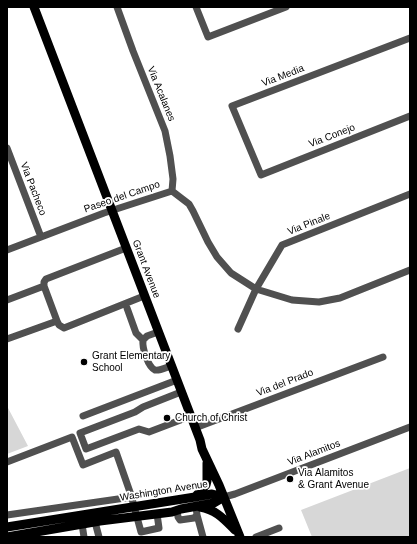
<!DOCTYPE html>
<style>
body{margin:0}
#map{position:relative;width:417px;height:544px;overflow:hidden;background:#fff;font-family:Arial,sans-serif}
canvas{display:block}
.frame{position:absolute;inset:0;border:8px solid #000;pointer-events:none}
</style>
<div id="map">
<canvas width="417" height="544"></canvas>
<div class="frame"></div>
</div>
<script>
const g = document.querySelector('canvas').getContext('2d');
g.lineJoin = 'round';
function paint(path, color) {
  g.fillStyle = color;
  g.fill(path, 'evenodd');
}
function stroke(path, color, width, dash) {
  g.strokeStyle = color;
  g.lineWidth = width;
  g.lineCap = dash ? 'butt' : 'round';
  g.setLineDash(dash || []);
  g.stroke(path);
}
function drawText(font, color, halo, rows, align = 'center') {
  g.font = font + ' Arial,sans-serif';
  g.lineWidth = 3.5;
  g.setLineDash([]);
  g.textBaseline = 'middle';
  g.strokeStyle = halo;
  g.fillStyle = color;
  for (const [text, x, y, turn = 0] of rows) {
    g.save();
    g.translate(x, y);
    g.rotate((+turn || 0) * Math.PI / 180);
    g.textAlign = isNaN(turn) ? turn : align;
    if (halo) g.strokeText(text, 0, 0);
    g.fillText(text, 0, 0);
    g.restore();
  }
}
paint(new Path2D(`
 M 7,406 L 28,446 L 7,454 Z
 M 410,468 L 410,537 L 312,537 L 301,510 Z`), '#d7d7d7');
stroke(new Path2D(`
 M 117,7 L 133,51 L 165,131 L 170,156 L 173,179 L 172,191
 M 196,7 L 208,37 L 286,7
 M 410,38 L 232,106 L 261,175 L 410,116
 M 7,148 L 41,237
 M 172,191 L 189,204 L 193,211 L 208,242 L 217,257 L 231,273 L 256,289 L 292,300 L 319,302 L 340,298 L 410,270
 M 126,248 L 46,279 L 44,282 L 44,286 L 57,321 L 59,325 L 64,328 L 144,296
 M 7,250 L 104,213 L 172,191
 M 7,300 L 44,286
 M 127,308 L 136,333 L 143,340
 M 238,329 L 256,289 L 282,245 L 410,194
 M 158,332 L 147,336 L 143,340 C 142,348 148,367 155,370 C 160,371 167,367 171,366
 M 7,339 L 57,321
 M 181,392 L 143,407 L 135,412 L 80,433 L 86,449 L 139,429 L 149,432 L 191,416
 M 83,416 L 177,380
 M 195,428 L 383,357
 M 7,462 L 72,437 L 83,465 L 116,452 L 131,495 L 141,532 L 159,528 L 157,514
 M 224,497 L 235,494 L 410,427
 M 177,510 L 178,517 L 180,520 L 194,518 L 197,515 L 196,506
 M 7,515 L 132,497
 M 197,515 L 203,537
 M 95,522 L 99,537
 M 82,524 L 84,537
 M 256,537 L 279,528`), '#505050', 7);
stroke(new Path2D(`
 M 34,7 L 200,440 L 202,449 L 219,485 L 240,537
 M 195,497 L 206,485 L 207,481 L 207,463
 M 200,507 C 216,510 223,518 235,530
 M 7,527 L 195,497 L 212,494 L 224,497
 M 7,537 L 100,521 L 172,512 L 181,509 L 214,503 L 224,497`), '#000', 9);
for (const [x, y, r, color] of [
 [84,362,4,"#000"],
 [167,418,4,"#000"],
 [290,479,4,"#000"]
]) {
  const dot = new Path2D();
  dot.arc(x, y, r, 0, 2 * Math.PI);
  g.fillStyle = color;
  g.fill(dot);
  stroke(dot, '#fff', 1.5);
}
drawText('10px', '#000', '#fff', [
 ["Via Media",283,76,-21],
 ["Via Acalanes",161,94,68],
 ["Via Conejo",332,136,-21],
 ["Via Pacheco",33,189,69],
 ["Paseo del Campo",122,197,-19],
 ["Via Pinale",309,224,-22],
 ["Grant Avenue",146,269,69],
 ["Via del Prado",285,383,-21],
 ["Via Alamitos",314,453,-21],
 ["Washington Avenue",164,491,-9]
]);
drawText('10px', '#000', '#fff', [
 ["Grant Elementary",92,356],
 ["School",92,368],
 ["Church of Christ",175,418],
 ["Via Alamitos",298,473],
 ["& Grant Avenue",298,485]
], 'left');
</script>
